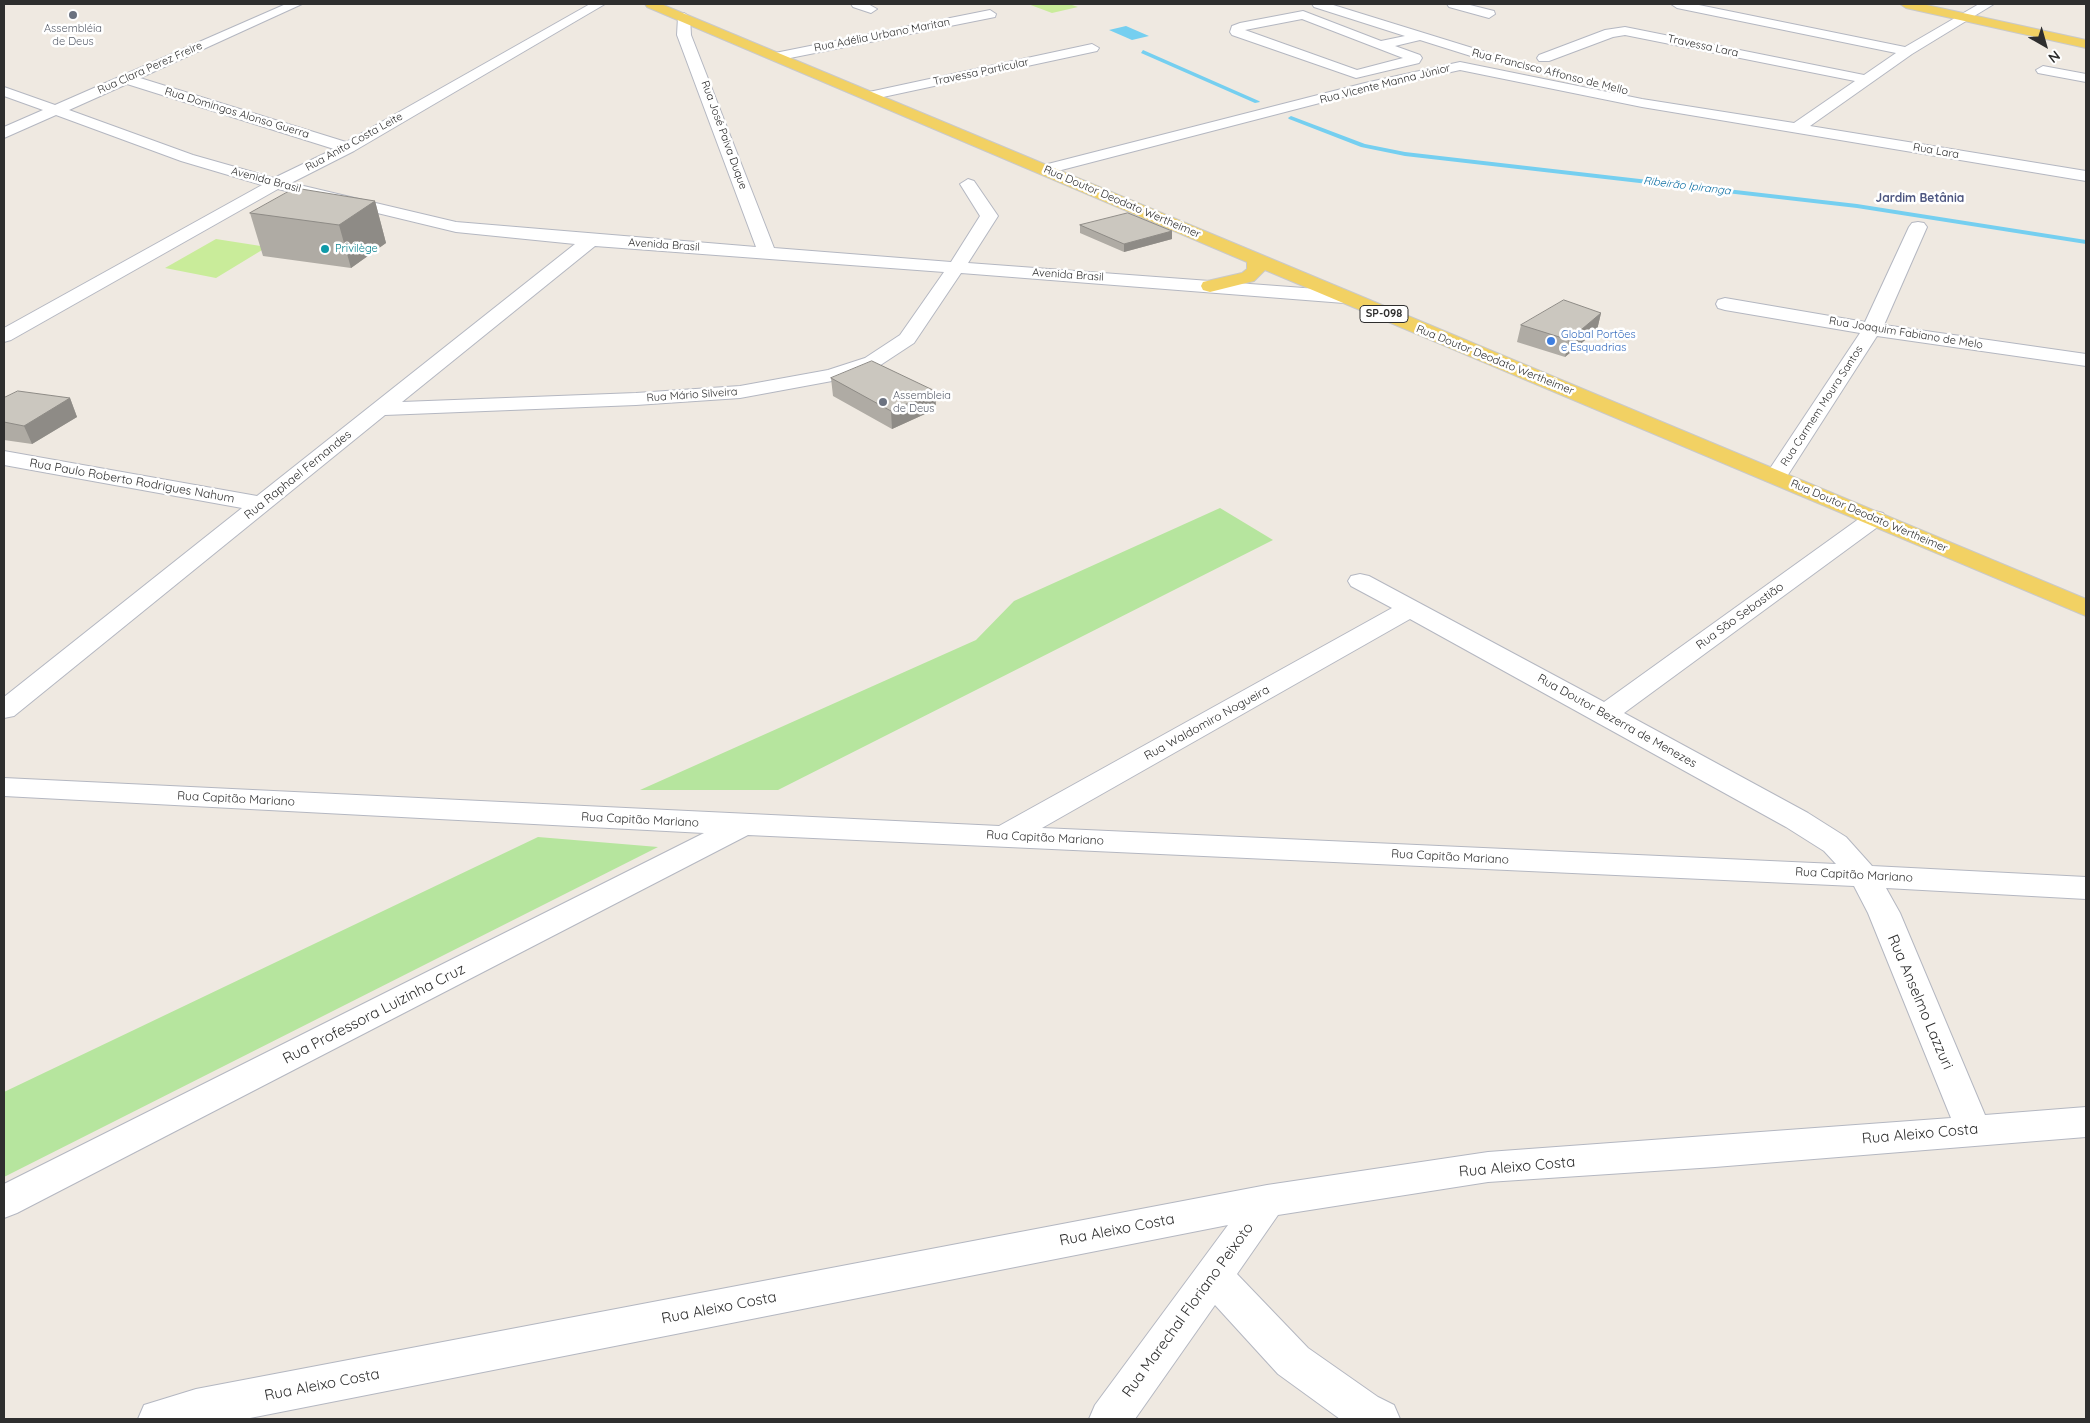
<!DOCTYPE html>
<meta charset="utf-8">
<style>
body{margin:0}
#map{position:relative;width:2090px;height:1423px;overflow:hidden;background:#efe9e1;font-family:Quicksand,sans-serif}
canvas{display:block}
.frame{position:absolute;inset:0;border:5px solid #2e2e2e;pointer-events:none}
.north{position:absolute;left:2020px;top:20px;width:50px;height:50px;-webkit-text-stroke:4px #fff;paint-order:stroke;rotate:142deg;font-size:14px;font-weight:700;line-height:20px;text-align:center;color:#2e2e2e}
.north::after{content:'';display:block;margin:auto;width:18px;height:22px;background:#2e2e2e;clip-path:polygon(50% 0,100% 100%,50% 72%,0 100%)}
</style>
<div id="map">
<canvas width="2090" height="1423"></canvas>
<div class="frame"></div>
<div class="north">N</div>
</div>
<script>
const g = document.querySelector('canvas').getContext('2d');
g.lineJoin = 'round';
function paint(path, color) {
  g.fillStyle = color;
  g.fill(path, 'evenodd');
}
function stroke(path, color, width, dash) {
  g.strokeStyle = color;
  g.lineWidth = width;
  g.lineCap = dash ? 'butt' : 'round';
  g.setLineDash(dash || []);
  g.stroke(path);
}
function drawText(font, color, halo, rows, align = 'center') {
  g.font = font + ' Quicksand,sans-serif';
  g.lineWidth = 5;
  g.setLineDash([]);
  g.textBaseline = 'middle';
  g.strokeStyle = halo;
  g.fillStyle = color;
  for (const [text, x, y, turn = 0] of rows) {
    g.save();
    g.translate(x, y);
    g.rotate((+turn || 0) * Math.PI / 180);
    g.textAlign = isNaN(turn) ? turn : align;
    if (halo) g.strokeText(text, 0, 0);
    g.fillText(text, 0, 0);
    g.restore();
  }
}
paint(new Path2D(`
 M 1220,508 L 1273,540 L 778,790 L 640,790 L 976,640 L 1014,601 Z
 M 538,837 L 658,847 L 4,1177 L 4,1092 Z`), '#b6e59e');
paint(new Path2D(`
 M 1028,4 L 1069,4 L 1078,7 L 1052,13 Z
 M 216,239 L 267,247 L 216,278 L 165,268 Z`), '#c9ec9a');
paint(new Path2D(`
 M 1126,26 L 1149,36 L 1132,40 L 1109,30 Z`), '#75cff0');
paint(new Path2D(`
 M 1143,50 L 1259,101 L 1260,102 L 1255,103 L 1141,53 Z
 M 1291,116 L 1365,144 L 1405,152 L 1857,204 L 2086,240 L 2086,244 L 1857,208 L 1405,156 L 1361,147 L 1289,119 L 1288,118 Z`), '#75cff0');
const minor = new Path2D(`
 M 286,4 L 302,4 L 140,78 L 346,142 L 590,4 L 605,4 L 354,151 L 291,183 L 456,222 L 756,247 L 677,35 L 678,17 L 684,13 L 690,17 L 691,35 L 774,248 L 951,262 L 980,216 L 960,184 L 968,179 L 974,181 L 998,216 L 968,263 L 1344,291 L 1351,293 L 1353,297 L 1351,301 L 1344,303 L 961,273 L 914,343 L 879,366 L 832,381 L 740,398 L 636,405 L 385,415 L 14,716 L 4,718 L 4,697 L 242,508 L 4,465 L 4,451 L 257,496 L 575,244 L 456,232 L 278,189 L 11,340 L 4,342 L 4,328 L 262,185 L 181,161 L 56,115 L 4,138 L 4,127 L 43,110 L 4,96 L 4,87 L 55,105 ZM 127,84 L 334,149 L 274,178 L 193,155 L 69,110 ZM 595,246 L 944,272 L 900,335 L 865,358 L 828,370 L 740,386 L 636,393 L 402,402 Z
 M 851,4 L 868,4 L 877,9 L 871,13 L 853,7 Z
 M 1312,4 L 1330,4 L 1495,55 L 1497,58 L 1490,62 L 1420,40 L 1395,46 L 1420,55 L 1422,58 L 1419,63 L 1356,78 L 1232,35 L 1230,32 L 1232,26 L 1240,23 L 1303,11 L 1381,41 L 1405,36 L 1314,7 ZM 1302,19 L 1403,58 L 1357,70 L 1245,30 Z
 M 1447,4 L 1466,4 L 1494,11 L 1495,14 L 1489,18 L 1449,7 Z
 M 1671,4 L 1694,4 L 1905,47 L 1979,4 L 1994,4 L 1912,54 L 1810,126 L 2086,171 L 2086,181 L 1642,107 L 1460,70 L 1366,91 L 1046,174 L 1038,169 L 1040,166 L 1365,83 L 1460,62 L 1642,99 L 1794,123 L 1855,81 L 1625,35 L 1613,37 L 1549,61 L 1539,61 L 1537,58 L 1539,55 L 1605,30 L 1625,27 L 1864,75 L 1896,53 L 1677,8 Z
 M 990,10 L 996,14 L 995,17 L 775,61 L 768,57 L 775,53 Z
 M 1092,44 L 1099,48 L 1097,51 L 869,100 L 862,96 L 869,92 Z
 M 2043,66 L 2086,74 L 2086,82 L 2038,73 L 2036,70 Z
 M 1918,222 L 1924,223 L 1927,227 L 1884,325 L 2086,354 L 2086,366 L 1877,336 L 1784,481 L 1776,483 L 1768,481 L 1765,476 L 1860,333 L 1725,310 L 1718,308 L 1716,304 L 1718,300 L 1725,298 L 1865,322 L 1909,227 L 1912,223 Z
 M 1875,511 L 1883,513 L 1887,518 L 1883,523 L 1624,713 L 1808,813 L 1846,837 L 1872,866 L 2086,877 L 2086,899 L 1886,888 L 1900,913 L 1985,1115 L 2086,1107 L 2086,1137 L 1715,1167 L 1488,1182 L 1278,1215 L 1237,1274 L 1308,1348 L 1378,1397 L 1394,1405 L 1400,1419 L 1340,1419 L 1278,1374 L 1215,1305 L 1135,1419 L 1089,1419 L 1095,1405 L 1228,1225 L 245,1419 L 138,1419 L 144,1405 L 196,1389 L 1267,1185 L 1488,1152 L 1951,1118 L 1868,913 L 1854,886 L 748,835 L 17,1213 L 4,1218 L 4,1184 L 704,833 L 4,796 L 4,778 L 999,826 L 1392,608 L 1351,586 L 1348,581 L 1351,576 L 1360,574 L 1369,576 L 1604,702 L 1867,513 ZM 1410,619 L 1786,827 L 1824,851 L 1836,864 L 1042,828 Z`);
const major = new Path2D(`
 M 645,4 L 661,4 L 2086,599 L 2086,616 L 1265,270 L 1254,281 L 1210,292 L 1203,290 L 1201,286 L 1203,282 L 1242,273 L 1247,269 L 1247,262 L 647,7 Z
 M 1900,4 L 1922,4 L 2086,40 L 2086,48 L 1906,8 Z`);
stroke(minor, '#b4b7c1', 2);
stroke(major, '#c9c9c9', 2);
paint(minor, '#fff');
paint(major, '#f2d163');
paint(new Path2D(`
 M 375,201 L 386,243 L 351,268 L 263,256 L 250,213 Z
 M 1080,225 L 1172,231 L 1172,239 L 1124,252 L 1080,233 Z
 M 1601,313 L 1597,330 L 1565,357 L 1517,342 L 1521,325 Z
 M 831,378 L 935,391 L 936,409 L 892,429 L 833,396 Z
 M 4,398 L 70,398 L 77,417 L 32,444 L 4,440 Z`), '#afaba4');
paint(new Path2D(`
 M 375,201 L 386,243 L 351,268 L 339,225 Z
 M 1172,231 L 1172,239 L 1124,252 L 1124,244 Z
 M 1601,313 L 1597,330 L 1565,357 L 1569,340 Z
 M 935,391 L 936,409 L 892,429 L 891,411 Z
 M 70,398 L 77,417 L 32,444 L 24,426 Z`), '#8e8b86');
const building = new Path2D(`
 M 295,188 L 375,201 L 339,225 L 250,213 Z
 M 1128,213 L 1172,231 L 1124,244 L 1080,225 Z
 M 1564,300 L 1601,313 L 1569,340 L 1521,325 Z
 M 872,361 L 935,391 L 891,411 L 831,378 Z
 M 18,391 L 70,398 L 24,426 L 4,422 L 4,398 Z`);
paint(building, '#cbc7bf');
stroke(building, '#8e8b86', 1);
for (const [x, y, r, color] of [
 [73,15,5,"#6b7280"],
 [325,249,5,"#0f9aa8"],
 [1551,341,5,"#3f7fe0"],
 [883,402,5,"#6b7280"]
]) {
  const dot = new Path2D();
  dot.arc(x, y, r, 0, 2 * Math.PI);
  g.fillStyle = color;
  g.fill(dot);
  stroke(dot, '#fff', 2);
}
drawText('11px', '#5b616d', '#fff', [
 ["Assembléia",73,29],
 ["de Deus",73,42],
 ["Assembleia",893,396,"left"],
 ["de Deus",893,409,"left"]
]);
drawText('11px', '#2e2e2e', '#fff', [
 ["Rua Adélia Urbano Maritan",882,35,-11],
 ["Travessa Lara",1703,46,12],
 ["Rua Clara Perez Freire",150,68,-24],
 ["Travessa Particular",981,72,-12],
 ["Rua Francisco Affonso de Mello",1550,72,14],
 ["Rua Vicente Manna Júnior",1385,84,-14],
 ["Rua Domingos Alonso Guerra",237,113,17],
 ["Rua José Paiva Duque",724,135,70],
 ["Rua Anita Costa Leite",354,142,-29],
 ["Rua Lara",1936,151,10],
 ["Avenida Brasil",266,180,15],
 ["Rua Doutor Deodato Wertheimer",1122,202,23],
 ["Avenida Brasil",664,245,4],
 ["Avenida Brasil",1068,275,4],
 ["Rua Joaquim Fabiano de Melo",1906,333,9],
 ["Rua Doutor Deodato Wertheimer",1495,360,22],
 ["Rua Mário Silveira",692,395,-4],
 ["Rua Carmem Moura Santos",1822,406,-57],
 ["Rua Doutor Deodato Wertheimer",1869,516,23]
]);
drawText('italic 11px', '#0d6fa3', '#fff', [
 ["Ribeirão Ipiranga",1687,186,7]
]);
drawText('11px', '#0d838f', '#fff', [
 ["Privilège",335,249]
], 'left');
for (const [x, y, w] of [
 [1384,314,48]
]) {
  const box = new Path2D();
  box.roundRect(x - w / 2, y - 8.5, w, 17, 4);
  g.fillStyle = '#fff';
  g.fill(box);
  stroke(box, '#2e2e2e', 1);
}
drawText('bold 11px', '#2e2e2e', null, [
 ["SP-098",1384,314]
]);
drawText('11px', '#366cbe', '#fff', [
 ["Global Portões",1561,335],
 ["e Esquadrias",1561,348]
], 'left');
drawText('bold 12px', '#4d5680', '#fff', [
 ["Jardim Betânia",1920,198]
]);
drawText('12px', '#2e2e2e', '#fff', [
 ["Rua Raphael Fernandes",298,475,-39],
 ["Rua Paulo Roberto Rodrigues Nahum",132,481,10],
 ["Rua São Sebastião",1740,616,-36],
 ["Rua Doutor Bezerra de Menezes",1617,721,29],
 ["Rua Waldomiro Nogueira",1207,723,-29],
 ["Rua Capitão Mariano",236,799,3],
 ["Rua Capitão Mariano",640,820,3],
 ["Rua Capitão Mariano",1045,838,3],
 ["Rua Capitão Mariano",1450,857,3],
 ["Rua Capitão Mariano",1854,875,3]
]);
drawText('15px', '#2e2e2e', '#fff', [
 ["Rua Anselmo Lazzuri",1920,1002,67],
 ["Rua Professora Luizinha Cruz",374,1014,-27],
 ["Rua Aleixo Costa",1920,1134,-5],
 ["Rua Aleixo Costa",1517,1167,-5],
 ["Rua Aleixo Costa",1117,1230,-11],
 ["Rua Aleixo Costa",719,1308,-11],
 ["Rua Marechal Floriano Peixoto",1188,1310,-54],
 ["Rua Aleixo Costa",322,1385,-11]
]);
</script>
